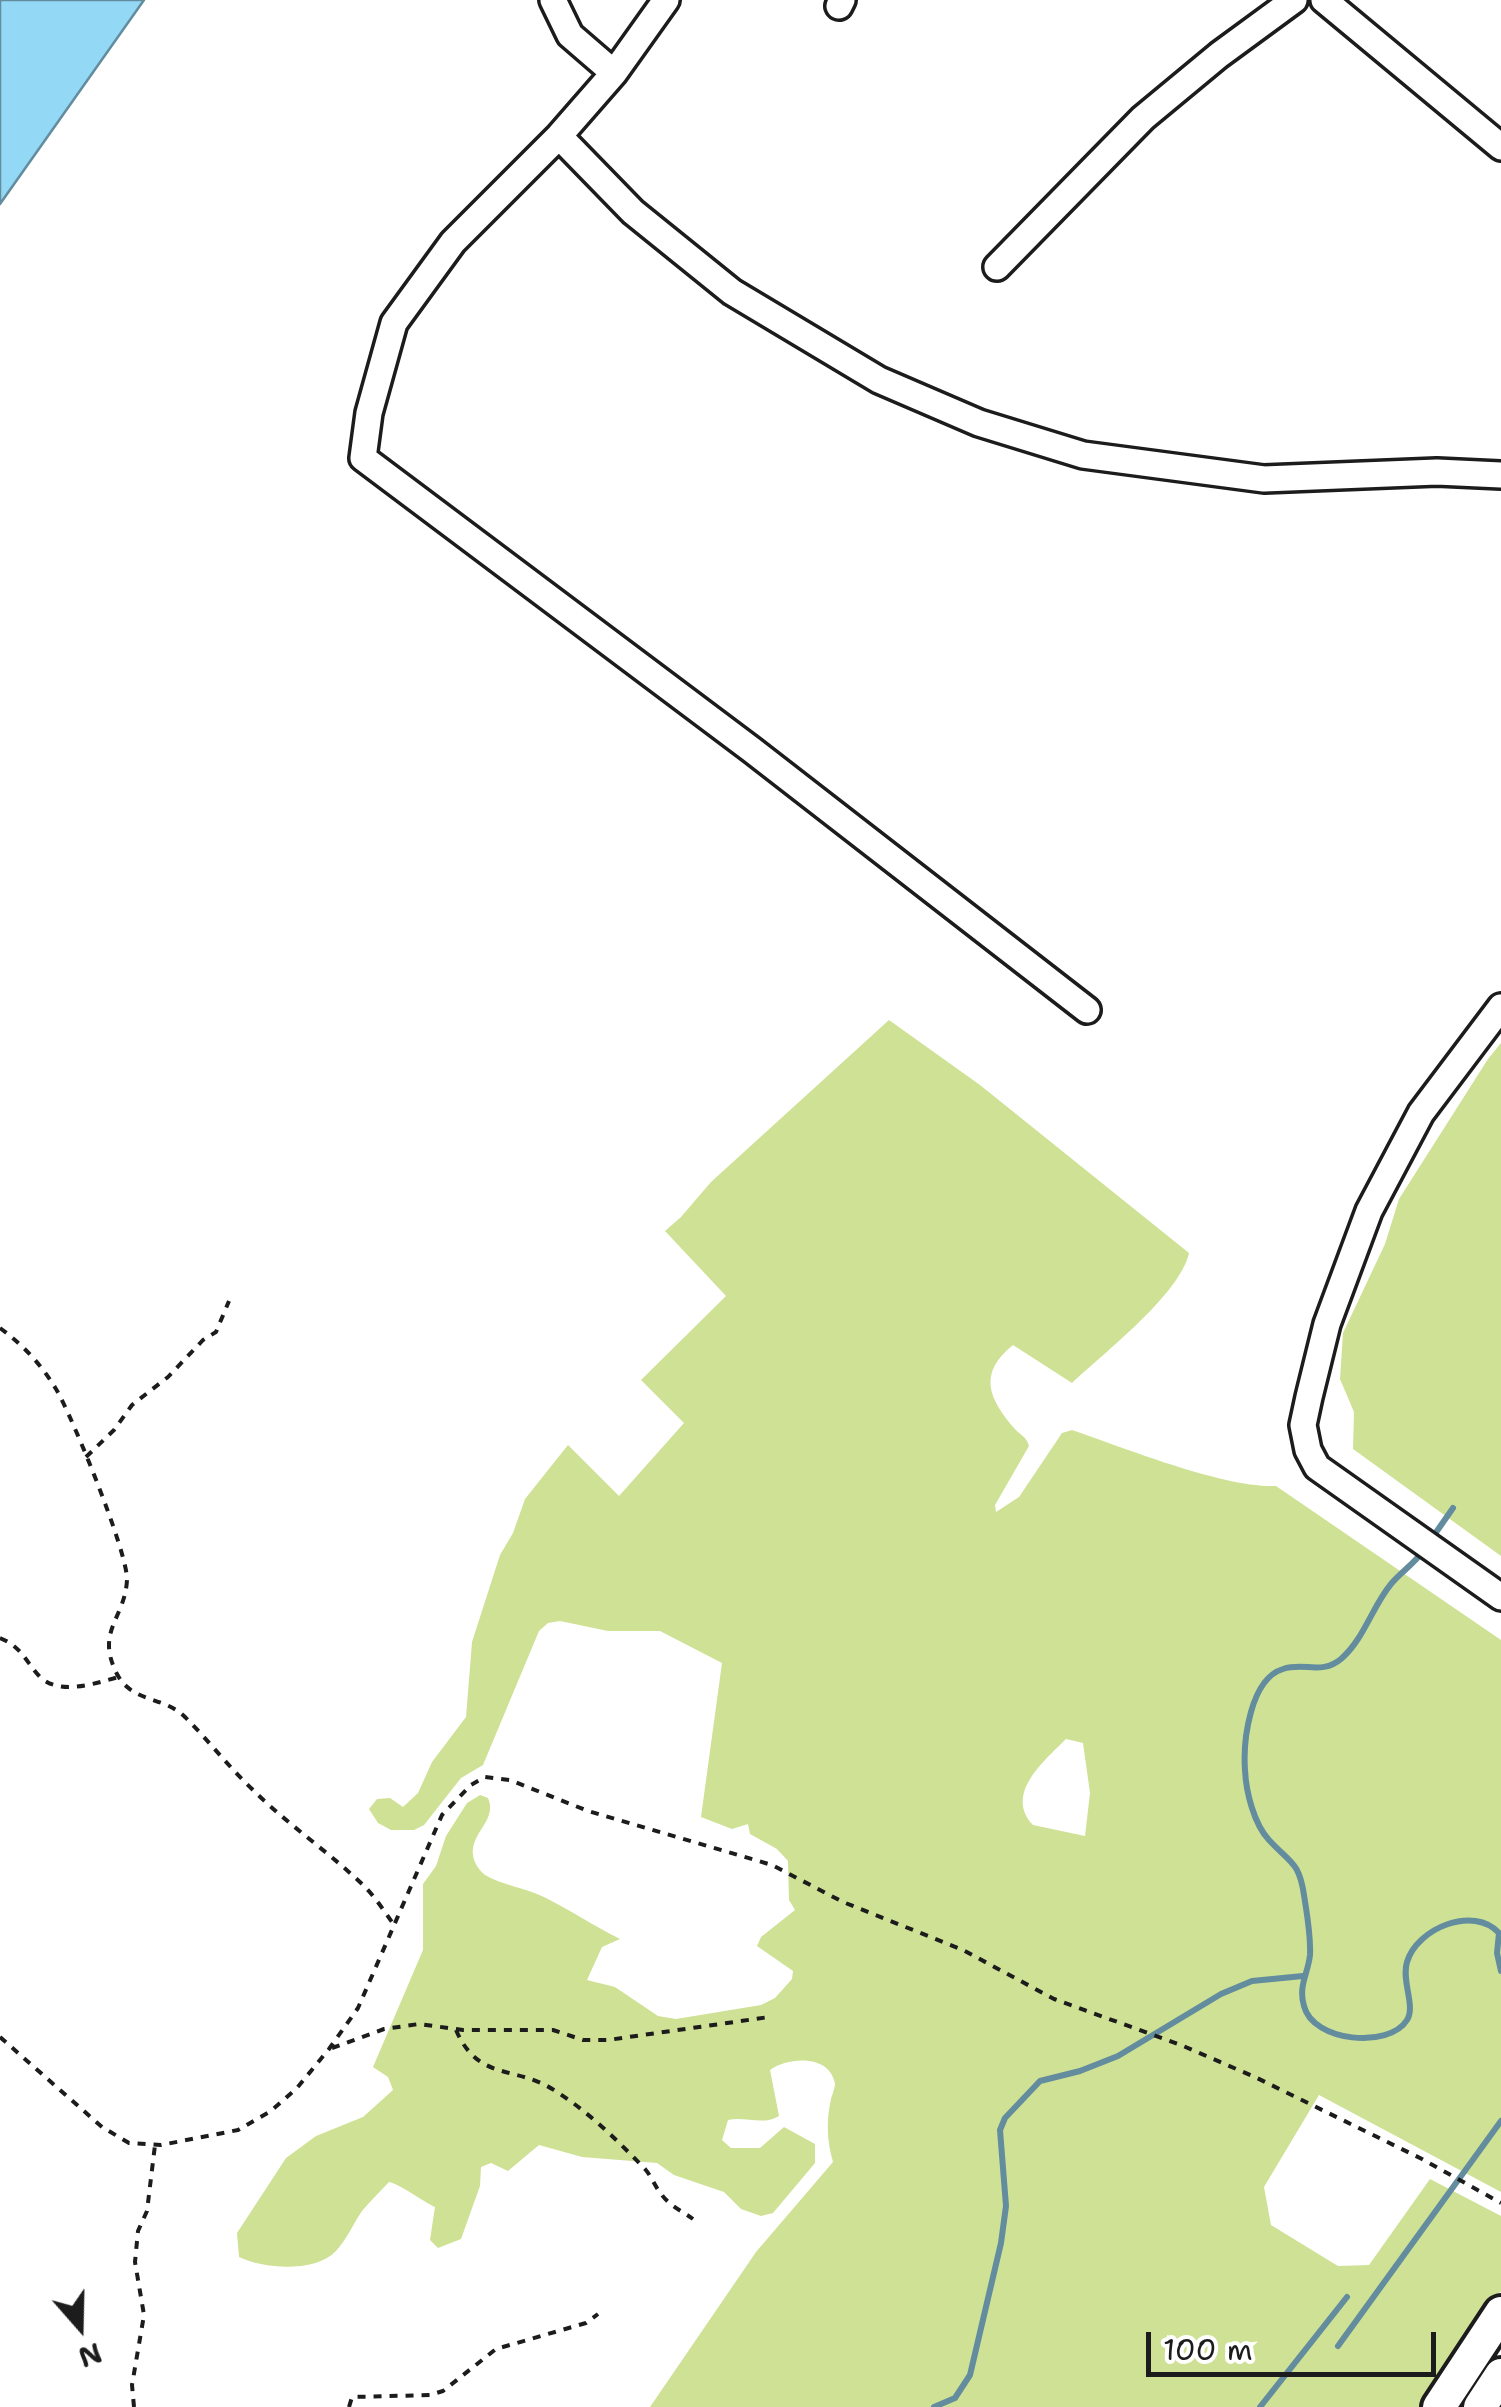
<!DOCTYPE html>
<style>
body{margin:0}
#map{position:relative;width:1501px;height:2407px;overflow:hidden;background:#fff;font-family:"Shantell Sans",sans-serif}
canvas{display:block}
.north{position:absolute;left:30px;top:2277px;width:100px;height:100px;-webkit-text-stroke:8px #fff;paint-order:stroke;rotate:160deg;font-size:28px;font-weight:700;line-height:40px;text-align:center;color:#1c1c1c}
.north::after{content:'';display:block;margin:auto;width:35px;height:45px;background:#1c1c1c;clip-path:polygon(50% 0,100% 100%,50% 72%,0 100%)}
.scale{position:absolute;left:1146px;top:2332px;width:290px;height:45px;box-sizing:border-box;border:5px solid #1c1c1c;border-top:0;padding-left:12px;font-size:30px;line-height:35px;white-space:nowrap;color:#1c1c1c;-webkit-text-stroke:8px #fff;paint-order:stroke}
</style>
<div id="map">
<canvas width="1501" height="2407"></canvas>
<div class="north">N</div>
<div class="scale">100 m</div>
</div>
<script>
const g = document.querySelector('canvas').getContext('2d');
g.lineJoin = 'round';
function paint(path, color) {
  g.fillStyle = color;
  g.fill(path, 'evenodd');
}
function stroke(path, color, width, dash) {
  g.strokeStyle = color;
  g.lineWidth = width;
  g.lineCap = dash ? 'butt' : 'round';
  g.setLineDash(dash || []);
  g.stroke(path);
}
paint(new Path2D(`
 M 889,1020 L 980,1085 L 1189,1253 C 1180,1294 1105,1352 1072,1383 L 1013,1345 C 978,1373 988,1398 1014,1428 C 1021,1436 1026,1436 1029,1446 L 995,1505 L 996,1512 L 1019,1497 L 1062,1433 L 1072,1430 C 1125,1448 1223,1488 1276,1486 L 1501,1640 L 1501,2192 L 1319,2095 L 1264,2187 L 1271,2225 L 1338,2266 L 1369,2265 L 1430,2179 L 1501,2216 L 1501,2291 L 1425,2407 L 650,2407 L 756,2252 L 833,2162 C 827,2141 826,2121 831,2099 C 832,2096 835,2087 835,2084 C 830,2054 788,2057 770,2070 L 779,2116 C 763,2126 745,2116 728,2120 L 722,2140 L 731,2148 L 760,2148 L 784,2127 L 815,2144 L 815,2163 L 773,2213 L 761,2216 L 741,2209 L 724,2192 L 674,2175 L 657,2163 L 582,2157 L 539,2145 L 508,2171 L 491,2163 L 481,2167 L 480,2186 L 461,2239 L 438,2248 L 430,2240 L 435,2207 C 422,2201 400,2184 389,2182 C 380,2192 370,2201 362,2211 C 353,2224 347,2239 336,2251 C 315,2273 264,2269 239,2257 L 237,2233 L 286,2158 L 316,2136 L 363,2117 L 393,2090 L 388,2077 L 373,2067 L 423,1950 L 423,1884 L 436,1866 L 446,1836 L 467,1803 L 480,1795 L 488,1798 C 498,1820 470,1833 473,1855 C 474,1863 479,1870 485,1875 C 502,1885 526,1888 544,1897 C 570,1910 594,1926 620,1939 L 602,1947 L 587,1980 L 615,1987 L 658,2016 L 676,2019 L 761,2005 L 775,1998 L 792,1979 L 793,1971 L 757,1946 L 761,1937 L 795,1910 L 789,1900 L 788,1861 L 777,1849 L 750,1834 L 748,1824 L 732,1829 L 701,1817 L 722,1663 L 660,1631 L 608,1631 L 560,1621 L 548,1623 L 539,1631 L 483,1765 L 461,1778 L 424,1825 L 414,1830 L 391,1830 L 378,1823 L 369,1809 L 377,1799 L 390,1798 L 403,1807 L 418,1793 L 432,1762 L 466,1717 L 472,1642 L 500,1555 L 513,1533 L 525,1499 L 568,1445 L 619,1496 L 684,1423 L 641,1380 L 726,1296 L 665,1231 L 681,1217 L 711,1182 ZM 1066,1739 L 1083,1743 L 1090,1793 L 1085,1836 L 1033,1825 C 1004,1794 1044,1761 1066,1739 Z
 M 1501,1043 L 1501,1556 L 1353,1449 L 1354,1412 L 1340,1379 L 1343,1333 L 1385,1244 L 1399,1199 L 1488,1059 Z`), '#cfe195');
const water = new Path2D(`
 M 0,0 L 144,0 L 0,204 Z`);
paint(water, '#93d8f5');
stroke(water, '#638d9e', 2.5);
stroke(new Path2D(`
 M 1430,1541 L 1453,1508
 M 1423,1551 C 1414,1564 1401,1572 1391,1584 C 1372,1607 1364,1639 1341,1659 C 1322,1675 1304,1662 1283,1669 C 1250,1679 1243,1741 1245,1770 C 1246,1792 1254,1824 1269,1840 C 1290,1863 1299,1861 1304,1895 C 1307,1915 1311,1935 1310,1955 C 1308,1974 1298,1986 1304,2006 C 1313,2042 1389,2049 1407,2020 C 1416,2006 1401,1981 1407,1962 C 1417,1928 1474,1905 1499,1933 L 1497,1953 L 1501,1971
 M 1338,2346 L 1501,2121
 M 934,2407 L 955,2398 L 970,2375 L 1001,2243 L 1006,2206 L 1000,2130 L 1005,2118 L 1040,2081 L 1080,2071 L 1118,2056 L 1221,1994 L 1252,1981 L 1303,1976
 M 1260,2407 L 1347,2297`), '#638d9e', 6);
const minor = new Path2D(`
 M 553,0 L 570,35 L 614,73
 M 666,0 L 614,73 L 559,136 L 453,242 L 394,323 L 369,413 L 363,458 L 752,750 L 1087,1010
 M 1324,0 L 1501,147
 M 839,6 L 842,0
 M 559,136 L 633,212 L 732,292 L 879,380 L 979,423 L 1083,455 L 1264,479 L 1437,472 L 1501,475
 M 997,267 L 1143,118 L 1219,55 L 1294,0
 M 1501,1007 L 1421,1113 L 1369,1211 L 1327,1324 L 1309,1397 L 1303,1425 L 1308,1450 L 1317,1467 L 1501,1597`);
const major = new Path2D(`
 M 1439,2407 L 1501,2313
 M 1480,2407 L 1501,2375`);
stroke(minor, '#1c1c1c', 32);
stroke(major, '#1c1c1c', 40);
stroke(new Path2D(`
 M 0,1328 C 23,1345 41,1364 56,1389 C 72,1416 128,1553 127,1580 C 125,1619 95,1631 117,1674 C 132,1703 164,1696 185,1717 C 208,1740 228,1766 252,1789 C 286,1823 326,1850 361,1883 C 374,1895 384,1911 394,1925
 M 86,1457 L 114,1430 L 132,1405 L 168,1377 L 203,1340 L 216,1332 L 229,1301
 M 0,1638 C 21,1646 26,1662 40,1677 C 60,1696 96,1683 119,1677
 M 456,2030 C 479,2083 516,2064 557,2092 C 590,2113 618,2141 645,2169 C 652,2177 655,2187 662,2195 C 670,2206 682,2211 693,2219
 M 0,2037 L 102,2127 L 129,2143 L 161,2145 L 238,2130 L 271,2111 L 297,2088 L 329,2049 L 358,2008 L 442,1815 L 471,1785 L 485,1777 L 510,1780 L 588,1811 L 772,1865 L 843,1902 L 963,1950 L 1054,1999 L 1181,2045 L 1257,2078 L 1422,2159 L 1501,2203
 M 332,2048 L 384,2029 L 419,2024 L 463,2030 L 553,2030 L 583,2040 L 608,2040 L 769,2017
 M 134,2407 L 132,2385 L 144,2315 L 135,2262 L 138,2231 L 147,2211 L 155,2145
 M 349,2407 L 352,2397 L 430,2395 L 443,2391 L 496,2349 L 586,2323 L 598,2314`), '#1c1c1c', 4, [8, 8]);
stroke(minor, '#fff', 25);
stroke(major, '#fff', 32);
</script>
